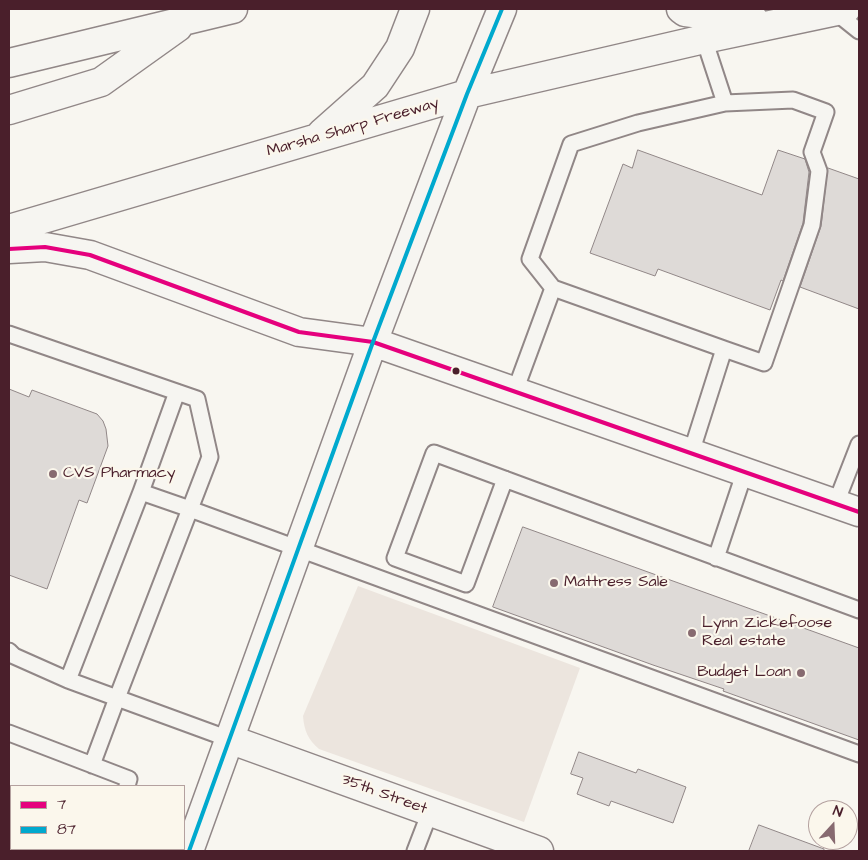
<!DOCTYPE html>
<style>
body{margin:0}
#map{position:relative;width:868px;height:860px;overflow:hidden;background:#f8f6f0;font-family:"Architects Daughter",sans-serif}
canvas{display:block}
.frame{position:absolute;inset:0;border:10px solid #4a1f2b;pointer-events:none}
.legend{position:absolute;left:10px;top:785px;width:175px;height:65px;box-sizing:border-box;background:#fbf7ec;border:1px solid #b4a19f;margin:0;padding:6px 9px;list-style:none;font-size:15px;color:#4a1f2b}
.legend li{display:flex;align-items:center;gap:10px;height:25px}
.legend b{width:25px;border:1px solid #b4a19f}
.north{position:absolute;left:808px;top:800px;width:50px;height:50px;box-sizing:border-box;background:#fbf7ec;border:1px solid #b4a19f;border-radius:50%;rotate:20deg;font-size:14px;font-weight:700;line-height:20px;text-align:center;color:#4a1f2b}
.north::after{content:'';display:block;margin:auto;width:18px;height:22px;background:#876a70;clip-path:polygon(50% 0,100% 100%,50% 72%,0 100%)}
</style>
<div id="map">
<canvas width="868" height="860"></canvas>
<div class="frame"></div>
<ul class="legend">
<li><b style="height:6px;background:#e5007d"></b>7</li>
<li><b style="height:6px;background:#00a9ce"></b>87</li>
</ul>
<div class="north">N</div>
</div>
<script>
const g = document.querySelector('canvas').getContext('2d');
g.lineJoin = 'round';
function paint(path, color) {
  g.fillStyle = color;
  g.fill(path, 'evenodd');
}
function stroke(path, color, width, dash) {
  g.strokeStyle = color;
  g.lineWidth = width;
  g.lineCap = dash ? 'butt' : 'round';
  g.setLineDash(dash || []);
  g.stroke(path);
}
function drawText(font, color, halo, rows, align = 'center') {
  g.font = font + ' "Architects Daughter",sans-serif';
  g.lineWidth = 4.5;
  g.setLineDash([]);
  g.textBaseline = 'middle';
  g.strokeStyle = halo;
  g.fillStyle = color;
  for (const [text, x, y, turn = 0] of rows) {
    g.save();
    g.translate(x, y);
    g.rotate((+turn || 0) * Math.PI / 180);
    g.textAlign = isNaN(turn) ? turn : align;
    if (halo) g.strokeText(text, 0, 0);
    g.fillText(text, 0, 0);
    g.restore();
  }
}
paint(new Path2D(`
 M 358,586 L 580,668 L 524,822 L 319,749 C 308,740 304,730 303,716 Z`), '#ece5de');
const building = new Path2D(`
 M 638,150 L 762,195 L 778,150 L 805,159 L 809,172 L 803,223 L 783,281 L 781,280 L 770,310 L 658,269 L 655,276 L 590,253 L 623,164 L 632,168 Z
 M 828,168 L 859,179 L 859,309 L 800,287 L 821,226 Z
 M 9,389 L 29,397 L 32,390 L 97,414 L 103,421 L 106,429 L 108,446 L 87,503 L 79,500 L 47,589 L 9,575 Z
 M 523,527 L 859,648 L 859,740 L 723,691 L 724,689 L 653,665 L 493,607 Z
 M 579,752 L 636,773 L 638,769 L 686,787 L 673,823 L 611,801 L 609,806 L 577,794 L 583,778 L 571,774 Z
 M 759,825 L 824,849 L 824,851 L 749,851 Z`);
paint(building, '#dedad7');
stroke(building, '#918787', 1);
const lane = new Path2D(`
 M 834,11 L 859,31
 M 553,288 L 530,259 L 571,144 L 638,123 L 725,103 L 704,39
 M 9,334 L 197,399 L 210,457 L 190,509 L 141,492 L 68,680 L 117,698 L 190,509 L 859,754
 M 724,349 L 764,363 L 812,225 L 819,171 L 812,152 L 826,112 L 793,100 L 725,103
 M 515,391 L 553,288 L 724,349 L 691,453
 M 505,479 L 466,584 L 395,558 L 434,453 L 859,610
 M 141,492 L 177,392
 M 836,503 L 859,444
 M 716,558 L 745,471
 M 9,651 L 14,656 L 68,680
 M 9,733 L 129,779 L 127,786
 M 92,765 L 117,698 L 229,739
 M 103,851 L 104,849
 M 415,851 L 430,812`);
const street = new Path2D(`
 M 229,739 L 539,851`);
const secondary = new Path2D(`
 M 681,9 L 685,12 L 755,21
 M 322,133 L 375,86 L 400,48 L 415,9
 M 9,229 L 467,94 L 704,39 L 846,9
 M 9,249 L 45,247 L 90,255 L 299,332 L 373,342 L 859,512
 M 189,851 L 373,342 L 467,94 L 502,9`);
const highway = new Path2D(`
 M 9,63 L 233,9
 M 9,110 L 101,82 L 178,27`);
stroke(lane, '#918787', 19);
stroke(street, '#918787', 31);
stroke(secondary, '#918787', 31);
stroke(highway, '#918787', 31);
stroke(lane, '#f6f5f1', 15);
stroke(street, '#f6f5f1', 28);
stroke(secondary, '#f6f5f1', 28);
stroke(highway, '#f6f5f1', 28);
stroke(new Path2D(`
 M 9,249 L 45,247 L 90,255 L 299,332 L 373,342 L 859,512`), '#e5007d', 4);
stroke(new Path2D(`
 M 189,851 L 373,342 L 467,94 L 502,9`), '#00a9ce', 4);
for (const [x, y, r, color] of [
 [456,371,4.5,"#4a1f2b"],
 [53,474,5,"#876a70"],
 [554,583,5,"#876a70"],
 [692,633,5,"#876a70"],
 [801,673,5,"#876a70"]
]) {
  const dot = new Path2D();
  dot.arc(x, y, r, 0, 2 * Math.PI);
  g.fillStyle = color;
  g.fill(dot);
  stroke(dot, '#fbf7ec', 2);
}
drawText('16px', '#4a1f2b', '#fbf7ec', [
 ["Marsha Sharp Freeway",353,128,-16],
 ["35th Street",384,795,20]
]);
drawText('16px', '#4a1f2b', '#fbf7ec', [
 ["CVS Pharmacy",63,474],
 ["Mattress Sale",564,583],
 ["Lynn Zickefoose",702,624],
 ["Real estate",702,642],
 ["Budget Loan",791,673,"right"]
], 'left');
</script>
